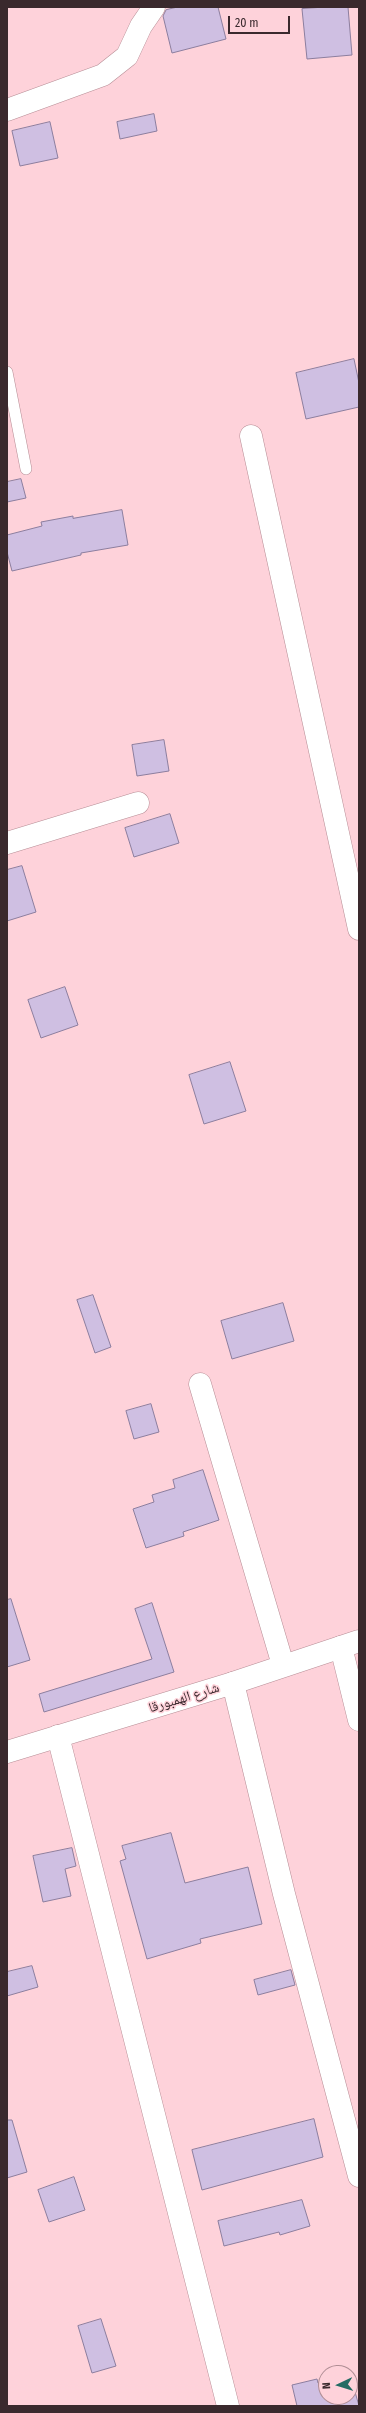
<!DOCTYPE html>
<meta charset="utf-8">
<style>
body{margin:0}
#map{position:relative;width:366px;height:2413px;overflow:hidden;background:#fed2da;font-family:"Fira Sans Condensed",sans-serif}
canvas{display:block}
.frame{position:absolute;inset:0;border:8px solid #3a292d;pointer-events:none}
.north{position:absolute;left:318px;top:2365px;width:40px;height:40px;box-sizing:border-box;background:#fed2da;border:1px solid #b08e95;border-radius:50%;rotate:266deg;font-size:11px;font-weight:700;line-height:16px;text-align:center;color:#3a292d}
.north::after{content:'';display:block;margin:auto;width:14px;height:18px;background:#236c64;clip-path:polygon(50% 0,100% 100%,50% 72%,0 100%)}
.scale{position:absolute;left:228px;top:16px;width:62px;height:18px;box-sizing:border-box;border:2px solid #3a292d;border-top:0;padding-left:5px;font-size:12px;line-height:14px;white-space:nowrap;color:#3a292d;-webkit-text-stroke:3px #fed2da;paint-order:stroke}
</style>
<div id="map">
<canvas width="366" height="2413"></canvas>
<div class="frame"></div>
<div class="north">N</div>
<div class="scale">20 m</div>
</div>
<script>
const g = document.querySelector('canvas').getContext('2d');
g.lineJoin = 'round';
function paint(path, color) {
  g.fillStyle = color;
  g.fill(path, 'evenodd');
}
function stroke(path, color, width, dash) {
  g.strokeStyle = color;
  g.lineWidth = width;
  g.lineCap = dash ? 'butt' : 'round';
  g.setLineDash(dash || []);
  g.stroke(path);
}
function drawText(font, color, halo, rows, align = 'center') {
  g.font = font + ' "Fira Sans Condensed","Noto Naskh Arabic",sans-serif';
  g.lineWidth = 3;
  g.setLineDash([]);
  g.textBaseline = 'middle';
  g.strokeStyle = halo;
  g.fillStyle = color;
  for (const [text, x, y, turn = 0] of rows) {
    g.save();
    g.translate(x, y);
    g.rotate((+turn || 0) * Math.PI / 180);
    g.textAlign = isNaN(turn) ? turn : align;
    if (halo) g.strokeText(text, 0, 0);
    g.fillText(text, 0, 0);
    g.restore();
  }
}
const building = new Path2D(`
 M 178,7 L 218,7 L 226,39 L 172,53 L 163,16 L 166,10 Z
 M 325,7 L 348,7 L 352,55 L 307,59 L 302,9 Z
 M 154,114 L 157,131 L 120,139 L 117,122 Z
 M 50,122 L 58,158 L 20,166 L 12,131 Z
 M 354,359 L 359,383 L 359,407 L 306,419 L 296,373 Z
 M 21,479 L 26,498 L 7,502 L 7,482 Z
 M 122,510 L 128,545 L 81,553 L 81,555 L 12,571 L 7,552 L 7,535 L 42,526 L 41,522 L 73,516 L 73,518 Z
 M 164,740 L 169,771 L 137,776 L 132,745 Z
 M 170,814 L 179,843 L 134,857 L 125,828 Z
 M 22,866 L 36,912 L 7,921 L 7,870 Z
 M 65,987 L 78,1025 L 41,1038 L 28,1000 Z
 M 230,1062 L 246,1111 L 204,1124 L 189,1075 Z
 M 93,1295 L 111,1347 L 95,1353 L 77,1300 Z
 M 283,1303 L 294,1341 L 232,1359 L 221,1321 Z
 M 151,1404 L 159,1432 L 134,1439 L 126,1411 Z
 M 203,1470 L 219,1520 L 183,1532 L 184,1536 L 146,1548 L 133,1509 L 154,1502 L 152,1495 L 175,1488 L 173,1480 Z
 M 11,1599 L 30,1660 L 7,1667 L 7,1600 Z
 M 152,1603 L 174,1672 L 44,1712 L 39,1694 L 152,1659 L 135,1609 Z
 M 171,1833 L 185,1883 L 248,1867 L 262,1924 L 200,1939 L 201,1943 L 147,1959 L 120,1861 L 126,1859 L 122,1846 Z
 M 72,1848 L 76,1866 L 65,1869 L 71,1896 L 43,1902 L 33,1856 Z
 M 32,1966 L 38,1987 L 7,1996 L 7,1972 Z
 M 291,1970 L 295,1985 L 258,1995 L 254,1980 Z
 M 314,2119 L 323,2157 L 202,2190 L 192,2150 Z
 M 7,2120 L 12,2120 L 27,2172 L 7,2178 Z
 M 74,2177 L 85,2210 L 49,2222 L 38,2190 Z
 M 302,2200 L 310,2226 L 280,2235 L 279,2232 L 224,2246 L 218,2221 Z
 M 101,2319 L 116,2366 L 92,2373 L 78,2326 Z
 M 350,2374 L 359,2406 L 297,2406 L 292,2385 L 317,2379 L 318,2383 L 326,2381 L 326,2397 L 350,2397 Z`);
paint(building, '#cfbfe2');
stroke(building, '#8c7e9e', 1);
const lane = new Path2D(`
 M 7,372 L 26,469`);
const street = new Path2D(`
 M 7,110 L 103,75 L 127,56 L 141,26 L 154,7
 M 251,436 L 359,929
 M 7,843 L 138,803
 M 200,1384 L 283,1665
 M 341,1647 L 359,1720
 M 233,1683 L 284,1894 L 359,2176
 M 58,1736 L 228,2406`);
const secondary = new Path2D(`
 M 7,1752 L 233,1683 L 359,1641`);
stroke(lane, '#b78e96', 12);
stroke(street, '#b78e96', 23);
stroke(secondary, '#b78e96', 23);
stroke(lane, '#fff', 11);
stroke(street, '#fff', 22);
stroke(secondary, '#fff', 22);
drawText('14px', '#3a292d', '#fed2da', [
 ["شارع الهمبورقا",184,1698,-17]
]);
</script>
